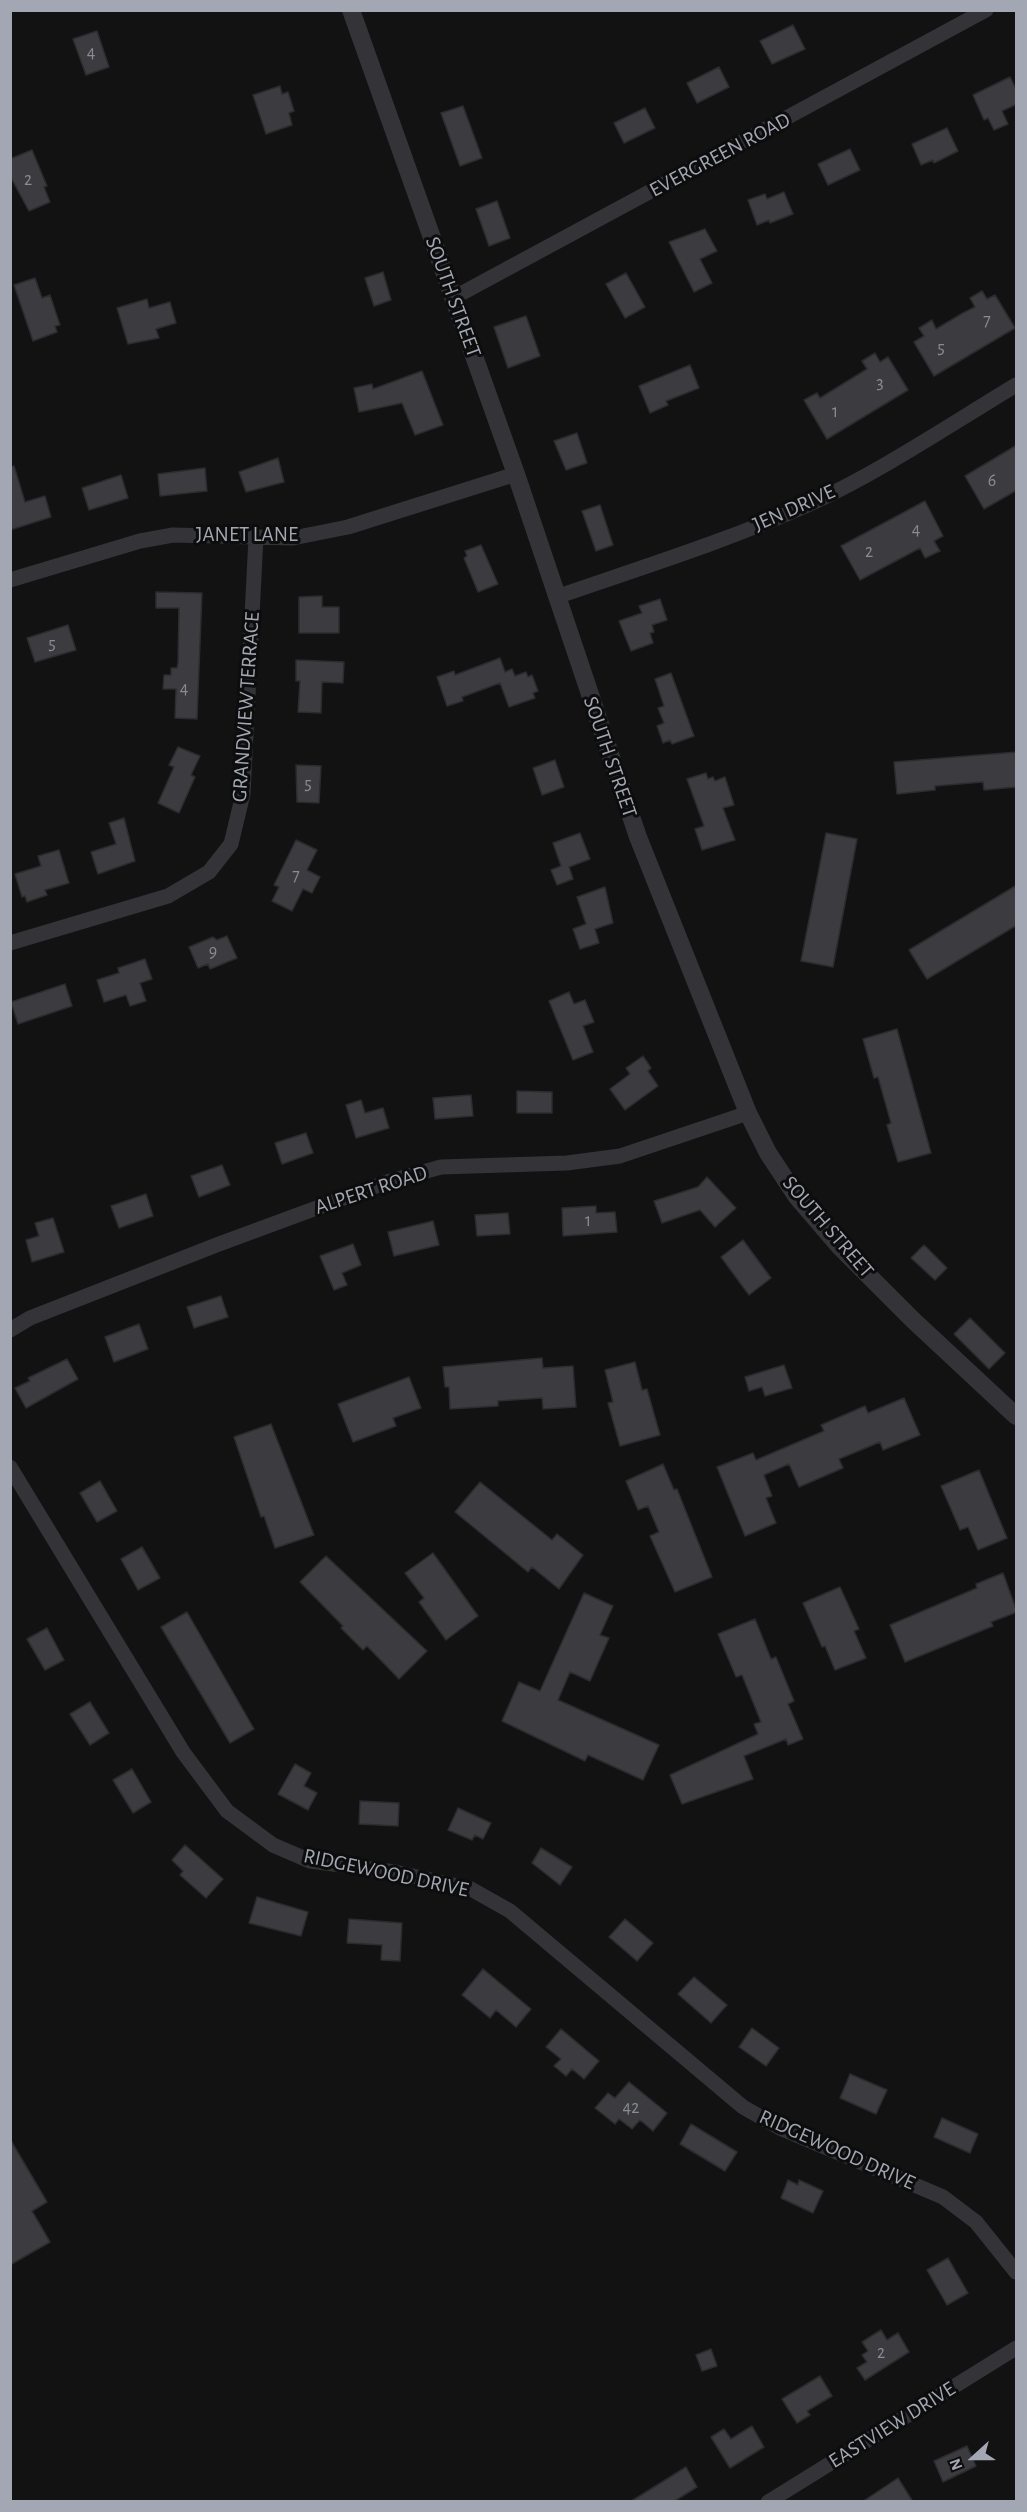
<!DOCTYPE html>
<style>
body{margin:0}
#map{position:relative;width:1027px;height:2512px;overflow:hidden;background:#121213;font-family:"Alegreya Sans",sans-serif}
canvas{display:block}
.frame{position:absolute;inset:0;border:12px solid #a3a7b3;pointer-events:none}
.north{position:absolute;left:943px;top:2428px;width:60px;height:60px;-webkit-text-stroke:4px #0d0d0e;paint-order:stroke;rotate:249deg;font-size:16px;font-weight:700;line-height:24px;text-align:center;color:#a3a7b3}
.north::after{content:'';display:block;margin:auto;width:21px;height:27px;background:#a3a7b3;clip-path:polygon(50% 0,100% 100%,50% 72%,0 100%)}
</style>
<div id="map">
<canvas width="1027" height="2512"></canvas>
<div class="frame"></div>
<div class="north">N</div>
</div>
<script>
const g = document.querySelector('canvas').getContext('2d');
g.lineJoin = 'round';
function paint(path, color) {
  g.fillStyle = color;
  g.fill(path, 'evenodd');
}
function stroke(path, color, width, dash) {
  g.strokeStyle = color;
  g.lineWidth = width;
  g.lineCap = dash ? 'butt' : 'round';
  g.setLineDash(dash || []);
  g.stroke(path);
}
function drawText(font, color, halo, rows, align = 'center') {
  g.font = font + ' "Alegreya Sans",sans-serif';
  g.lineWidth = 6;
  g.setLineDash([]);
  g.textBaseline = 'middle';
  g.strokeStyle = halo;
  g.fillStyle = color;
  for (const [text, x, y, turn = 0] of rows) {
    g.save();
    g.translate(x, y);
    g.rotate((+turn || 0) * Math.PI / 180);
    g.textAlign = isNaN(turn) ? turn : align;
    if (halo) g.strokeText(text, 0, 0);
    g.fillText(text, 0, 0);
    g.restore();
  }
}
const building = new Path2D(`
 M 793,25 L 805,49 L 772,64 L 760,41 Z
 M 97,31 L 109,67 L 86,75 L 73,39 Z
 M 719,67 L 729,87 L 697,103 L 687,83 Z
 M 1010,77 L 1017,91 L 1017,104 L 1002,111 L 1008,124 L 994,130 L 988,118 L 984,120 L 973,95 Z
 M 280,86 L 282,94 L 288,92 L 294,111 L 289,113 L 292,125 L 266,134 L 253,95 Z
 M 463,106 L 482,158 L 460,166 L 441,113 Z
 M 645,108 L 655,128 L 624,143 L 614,123 Z
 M 947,128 L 958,151 L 934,163 L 933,160 L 921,165 L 912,144 Z
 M 850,149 L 860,170 L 828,185 L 818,164 Z
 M 32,150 L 47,186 L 44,187 L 50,202 L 29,211 L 10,176 L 10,159 Z
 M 784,192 L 793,214 L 770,223 L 769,220 L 757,225 L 748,200 L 765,194 L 767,199 Z
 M 497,201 L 510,238 L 489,246 L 476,209 Z
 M 705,229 L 717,251 L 700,259 L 712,283 L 694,292 L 669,242 Z
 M 383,272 L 391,300 L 374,306 L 365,278 Z
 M 626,273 L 645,307 L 625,318 L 606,284 Z
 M 35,278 L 42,298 L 50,295 L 60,325 L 55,326 L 57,332 L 33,341 L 14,285 Z
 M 982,291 L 987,299 L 995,295 L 1015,328 L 934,376 L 914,342 L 924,336 L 919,328 L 932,320 L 936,329 L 963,313 L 975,307 L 970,298 Z
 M 147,299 L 149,308 L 170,302 L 176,323 L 156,329 L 159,338 L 128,344 L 117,308 Z
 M 526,316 L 540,356 L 508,368 L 494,327 Z
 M 875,353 L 880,362 L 888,357 L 908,390 L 827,439 L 804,400 L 817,393 L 820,398 L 867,369 L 862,361 Z
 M 690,365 L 699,388 L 666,401 L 668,405 L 650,413 L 639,386 Z
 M 422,371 L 443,425 L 415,435 L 402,403 L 359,412 L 354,388 L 372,384 L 373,389 Z
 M 577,433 L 587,463 L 566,470 L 554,441 Z
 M 1017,445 L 1017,490 L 984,509 L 965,476 Z
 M 278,458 L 284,482 L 246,492 L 239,472 Z
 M 14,466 L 25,502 L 45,496 L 51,517 L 10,530 L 10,467 Z
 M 205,468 L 207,491 L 160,496 L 158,474 Z
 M 121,475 L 128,498 L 89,510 L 82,488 Z
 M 925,501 L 943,536 L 934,541 L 940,551 L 925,558 L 920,548 L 860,580 L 841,546 Z
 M 600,505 L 613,545 L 596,551 L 582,511 Z
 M 481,545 L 498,584 L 478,592 L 464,558 L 467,556 L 465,551 Z
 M 156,592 L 202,593 L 197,719 L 175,718 L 176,689 L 163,689 L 164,675 L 171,675 L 171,668 L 177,668 L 178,663 L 179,608 L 156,608 Z
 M 322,596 L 322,607 L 339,607 L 339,633 L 299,633 L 299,597 Z
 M 660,599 L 667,620 L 652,625 L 654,632 L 650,633 L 653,643 L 631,651 L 619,621 L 642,613 L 639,606 Z
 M 68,625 L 76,650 L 35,662 L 27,638 Z
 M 500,658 L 505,672 L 512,669 L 515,676 L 526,672 L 528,677 L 532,675 L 538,691 L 533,693 L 535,698 L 509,707 L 500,683 L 462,697 L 463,701 L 447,706 L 437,677 L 454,671 L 455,675 Z
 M 296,660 L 344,662 L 343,683 L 322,682 L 321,713 L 298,712 L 300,681 L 296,681 Z
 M 671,673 L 694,736 L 672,744 L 670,740 L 663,743 L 657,726 L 664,723 L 658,708 L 664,706 L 655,679 Z
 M 178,747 L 200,756 L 191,775 L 195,777 L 179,813 L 158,803 L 174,767 L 169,765 Z
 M 1017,752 L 1017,787 L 984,790 L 983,782 L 935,786 L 935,790 L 897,794 L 894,762 Z
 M 555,760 L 564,787 L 542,795 L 533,768 Z
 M 296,765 L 321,766 L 319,803 L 297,802 Z
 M 706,773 L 708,779 L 713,777 L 715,781 L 725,777 L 734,805 L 723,808 L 735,840 L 702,850 L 695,829 L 704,826 L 687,779 Z
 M 124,818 L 135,861 L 98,874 L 91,852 L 116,844 L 109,823 Z
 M 580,833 L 590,859 L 569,867 L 573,879 L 557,885 L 551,870 L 561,866 L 553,843 Z
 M 826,833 L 857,839 L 833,967 L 801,961 Z
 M 296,840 L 317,850 L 307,870 L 320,877 L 312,893 L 303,889 L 292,911 L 272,901 L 279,887 L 274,885 Z
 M 59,850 L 69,883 L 45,890 L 47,895 L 27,902 L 25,896 L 22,897 L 15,874 L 41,866 L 38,856 Z
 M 1017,885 L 1017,925 L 927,979 L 909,950 Z
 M 605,887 L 613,923 L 595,929 L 599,943 L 580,949 L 573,929 L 586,924 L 577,897 Z
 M 227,936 L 237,958 L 210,969 L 208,964 L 198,968 L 189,947 L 213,937 L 217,940 Z
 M 145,959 L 152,979 L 140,983 L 146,1001 L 130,1006 L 126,995 L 104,1002 L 97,980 L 119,973 L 118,968 Z
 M 65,984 L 72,1006 L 18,1024 L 11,1002 Z
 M 569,992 L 574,1004 L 585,1000 L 594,1022 L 583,1026 L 593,1052 L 573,1060 L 549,1001 Z
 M 897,1029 L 931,1153 L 898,1162 L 887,1125 L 891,1123 L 878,1077 L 874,1078 L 863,1039 Z
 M 643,1056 L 651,1068 L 648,1071 L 658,1086 L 625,1110 L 610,1089 L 630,1074 L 626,1068 Z
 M 517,1091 L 552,1092 L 552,1113 L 517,1113 Z
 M 471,1095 L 473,1116 L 435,1119 L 433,1098 Z
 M 361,1100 L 365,1113 L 383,1108 L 389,1128 L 356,1138 L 346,1105 Z
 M 306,1133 L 313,1153 L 282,1164 L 275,1143 Z
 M 222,1165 L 230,1185 L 199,1197 L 191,1176 Z
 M 707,1177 L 736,1208 L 715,1227 L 700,1210 L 662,1223 L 654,1201 L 698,1187 Z
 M 146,1194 L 153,1216 L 119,1228 L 111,1206 Z
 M 596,1206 L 596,1213 L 615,1212 L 617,1232 L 563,1236 L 562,1208 Z
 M 508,1213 L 510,1234 L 477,1236 L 475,1215 Z
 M 53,1218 L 64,1252 L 32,1262 L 26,1240 L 39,1236 L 35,1223 Z
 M 433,1221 L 439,1245 L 394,1256 L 388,1232 Z
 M 743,1240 L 771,1278 L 749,1295 L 721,1257 Z
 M 353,1244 L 361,1265 L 342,1273 L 347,1285 L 334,1290 L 320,1256 Z
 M 924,1245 L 947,1268 L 935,1280 L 911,1258 Z
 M 221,1296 L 228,1317 L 194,1328 L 187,1307 Z
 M 970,1318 L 1005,1353 L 989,1369 L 954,1334 Z
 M 139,1324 L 148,1349 L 114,1362 L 105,1337 Z
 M 542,1358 L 543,1368 L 573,1366 L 576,1407 L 543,1409 L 542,1398 L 498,1401 L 498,1406 L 450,1409 L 449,1387 L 445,1387 L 443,1367 Z
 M 67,1359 L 78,1379 L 26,1408 L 15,1388 L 30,1381 L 28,1378 Z
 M 635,1362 L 642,1390 L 647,1389 L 660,1435 L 620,1446 L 608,1403 L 613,1402 L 605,1370 Z
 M 784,1365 L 792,1388 L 765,1396 L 762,1387 L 749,1391 L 745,1377 Z
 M 409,1377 L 421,1408 L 393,1418 L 396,1426 L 353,1442 L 338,1404 Z
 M 904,1398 L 920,1435 L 883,1450 L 880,1442 L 839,1459 L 843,1468 L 799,1487 L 789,1464 L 764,1475 L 772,1496 L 766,1498 L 776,1523 L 745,1536 L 717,1467 L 753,1453 L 756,1460 L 824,1431 L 821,1425 L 865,1406 L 868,1413 Z
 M 271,1424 L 314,1535 L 275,1548 L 264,1516 L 261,1517 L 234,1437 Z
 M 663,1464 L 674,1490 L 677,1489 L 712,1577 L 675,1592 L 650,1536 L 659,1532 L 648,1506 L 638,1510 L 626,1481 Z
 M 979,1470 L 1007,1538 L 978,1550 L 968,1527 L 960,1530 L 941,1486 Z
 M 100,1481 L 117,1511 L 97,1522 L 80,1493 Z
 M 480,1482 L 552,1540 L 557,1534 L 583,1555 L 559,1589 L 532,1567 L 528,1572 L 455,1512 Z
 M 142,1547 L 160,1578 L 138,1590 L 121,1559 Z
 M 433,1553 L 478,1616 L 446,1640 L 419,1602 L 424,1598 L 405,1573 Z
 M 326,1556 L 427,1651 L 399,1679 L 367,1646 L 363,1650 L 341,1628 L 343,1626 L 300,1582 Z
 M 1003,1573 L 1017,1612 L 991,1622 L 993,1626 L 905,1662 L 890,1625 L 977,1588 L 976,1584 Z
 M 840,1587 L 859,1629 L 854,1631 L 866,1658 L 835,1670 L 825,1646 L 822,1647 L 803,1603 Z
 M 584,1593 L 613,1606 L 600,1635 L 609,1638 L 590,1681 L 570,1672 L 558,1700 L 659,1745 L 643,1780 L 588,1755 L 585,1761 L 502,1721 L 519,1682 L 540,1691 Z
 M 187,1612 L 254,1729 L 230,1743 L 161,1627 Z
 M 755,1619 L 771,1659 L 776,1657 L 794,1701 L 788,1704 L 803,1739 L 788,1745 L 786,1739 L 744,1756 L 753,1779 L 682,1804 L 670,1775 L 758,1734 L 754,1724 L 761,1722 L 742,1675 L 736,1677 L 718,1634 Z
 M 47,1628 L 64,1660 L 45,1670 L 27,1639 Z
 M 90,1702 L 109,1733 L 90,1745 L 70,1714 Z
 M 295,1764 L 311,1773 L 304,1786 L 317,1793 L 308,1810 L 278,1794 Z
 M 132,1769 L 151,1802 L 133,1813 L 113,1780 Z
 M 360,1801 L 399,1803 L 398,1826 L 359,1824 Z
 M 458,1808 L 491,1823 L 483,1839 L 475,1835 L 472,1840 L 448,1830 Z
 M 185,1845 L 223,1879 L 206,1898 L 180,1875 L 183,1871 L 172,1860 Z
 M 541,1848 L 572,1867 L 560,1885 L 532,1863 Z
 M 257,1897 L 308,1912 L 301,1936 L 249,1923 Z
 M 349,1919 L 402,1923 L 400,1961 L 381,1960 L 382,1945 L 347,1943 Z
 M 625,1919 L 653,1943 L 637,1961 L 609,1937 Z
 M 483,1969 L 531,2009 L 516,2027 L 496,2010 L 490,2018 L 462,1995 Z
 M 694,1977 L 727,2005 L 711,2023 L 678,1994 Z
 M 752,2028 L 779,2048 L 766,2066 L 739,2047 Z
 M 561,2029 L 599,2061 L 584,2079 L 572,2069 L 566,2076 L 554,2066 L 561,2059 L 546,2047 Z
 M 850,2074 L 887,2090 L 876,2114 L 840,2098 Z
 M 629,2082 L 667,2113 L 653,2131 L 640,2120 L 632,2129 L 619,2119 L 615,2124 L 595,2108 L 608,2093 L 615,2098 Z
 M 942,2118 L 978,2134 L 970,2153 L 934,2137 Z
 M 691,2124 L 737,2152 L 725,2171 L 680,2144 Z
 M 10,2139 L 47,2202 L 32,2211 L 50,2242 L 10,2265 Z
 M 788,2180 L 798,2185 L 799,2180 L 823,2191 L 813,2213 L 781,2198 Z
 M 948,2258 L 968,2293 L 947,2305 L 927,2270 Z
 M 881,2330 L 887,2340 L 898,2333 L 909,2352 L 865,2380 L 857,2368 L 867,2362 L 862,2355 L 868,2351 L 862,2342 Z
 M 711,2349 L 717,2366 L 702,2371 L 696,2355 Z
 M 820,2376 L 832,2396 L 807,2411 L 810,2415 L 797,2423 L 782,2399 Z
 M 752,2426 L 764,2447 L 730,2468 L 711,2437 L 724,2429 L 731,2439 Z
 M 967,2446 L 976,2466 L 943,2482 L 934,2461 Z
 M 686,2467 L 697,2487 L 673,2502 L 630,2502 Z
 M 898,2478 L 913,2502 L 862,2502 Z`);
paint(building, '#3c3c40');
stroke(building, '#2c2c2f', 1.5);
stroke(new Path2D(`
 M 453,298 L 986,10
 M 10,580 L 140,541 L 173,535 L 293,538 L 348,527 L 516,474
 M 556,597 C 640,568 726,541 808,505 C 880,472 948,426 1016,385
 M 10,943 L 168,896 L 209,872 L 231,844 L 243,794 L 256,537
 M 10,1330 L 30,1318 L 219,1244 L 387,1182 L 441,1167 L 567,1163 L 620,1156 L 748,1113
 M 10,1467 L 183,1752 L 227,1811 L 273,1845 L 310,1861 L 395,1872 L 471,1889 L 510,1911 L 743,2107 L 780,2128 L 943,2197 L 976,2222 L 1016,2272
 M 768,2502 L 1016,2348`), '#333338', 15);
stroke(new Path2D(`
 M 351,10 L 516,474 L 638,837 L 748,1113 L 768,1153 L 797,1197 L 839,1246 L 913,1320 L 1016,1416`), '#333338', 18);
drawText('18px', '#898c96', null, [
 ["4",91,53],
 ["2",28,180],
 ["7",987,321],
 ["5",941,348],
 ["3",880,383],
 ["1",835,412],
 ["6",992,481],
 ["4",916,530],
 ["2",869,552],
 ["5",52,644],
 ["4",184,689],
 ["5",308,784],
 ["7",296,876],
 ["9",213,952],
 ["1",588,1221],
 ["42",631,2108],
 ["2",881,2353]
]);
drawText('21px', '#a3a7b3', '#0d0d0e', [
 ["EVERGREEN ROAD",720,155,-28],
 ["SOUTH STREET",453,297,70],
 ["JEN DRIVE",794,508,-24],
 ["JANET LANE",247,535],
 ["GRANDVIEW TERRACE",246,707,-86],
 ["SOUTH STREET",610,757,71],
 ["ALPERT ROAD",371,1190,-18],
 ["SOUTH STREET",828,1227,49],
 ["RIDGEWOOD DRIVE",386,1873,12],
 ["RIDGEWOOD DRIVE",837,2150,24],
 ["EASTVIEW DRIVE",892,2425,-32]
]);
</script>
